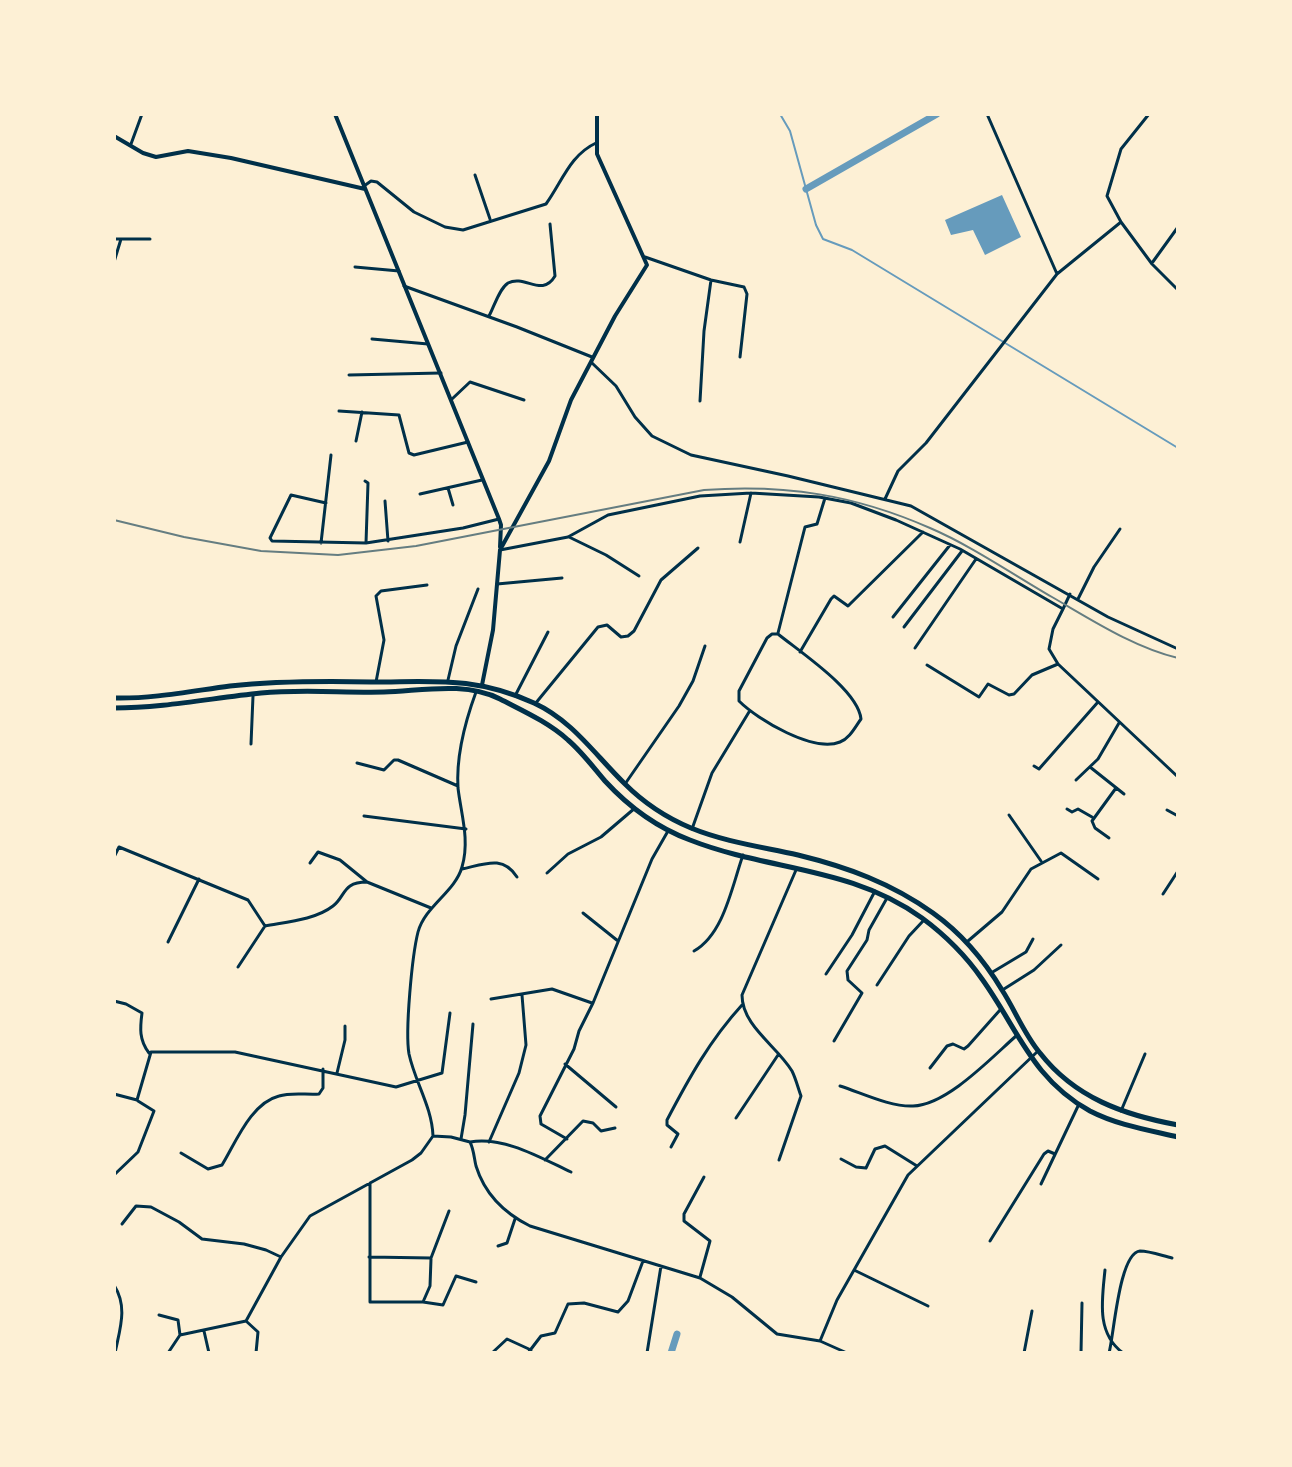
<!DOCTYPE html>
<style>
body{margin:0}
#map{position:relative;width:1292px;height:1467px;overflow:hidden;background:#fdf0d5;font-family:"Alegreya Sans",sans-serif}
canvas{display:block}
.frame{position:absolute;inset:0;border:116px solid #fdf0d5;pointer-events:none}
</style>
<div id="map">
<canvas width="1292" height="1467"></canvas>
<div class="frame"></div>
</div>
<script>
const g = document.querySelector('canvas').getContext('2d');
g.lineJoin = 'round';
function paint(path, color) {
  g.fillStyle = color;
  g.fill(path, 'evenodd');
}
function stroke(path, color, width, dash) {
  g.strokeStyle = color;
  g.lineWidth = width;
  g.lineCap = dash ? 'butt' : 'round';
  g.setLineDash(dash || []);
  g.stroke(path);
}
paint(new Path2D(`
 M 1002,195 L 1021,237 L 985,255 L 973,230 L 951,235 L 945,220 Z`), '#669bbc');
stroke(new Path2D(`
 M 780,114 L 790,131 L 816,225 L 823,239 L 852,250 L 1178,448`), '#669bbc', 2);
stroke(new Path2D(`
 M 806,189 L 937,114
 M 671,1353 L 677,1334`), '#669bbc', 7);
stroke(new Path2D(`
 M 131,144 L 142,114
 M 475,175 L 490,219
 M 364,186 L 371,181 L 377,182 L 414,212 L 445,227 L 463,230 L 546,204 C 562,182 570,155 596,143
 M 1121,222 L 1152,264 L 1178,290
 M 114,239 L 150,239
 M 645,257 L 711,280 L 744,287 L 747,294 L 740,357
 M 114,262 L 121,239
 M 1152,263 L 1178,227
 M 355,267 L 399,271
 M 1057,274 L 1121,222 L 1107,196 L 1121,149 L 1149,114
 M 404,286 L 517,327 L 592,357
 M 489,316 C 494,307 499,289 508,283 C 525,274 542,298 555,276 L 550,224
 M 372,339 L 428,344
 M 592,363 L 616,386 L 635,417 L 652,436 L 691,455 L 788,476 L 911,506 L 1108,617 L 1178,649
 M 349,375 L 441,373
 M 452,399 L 470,382 L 524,400
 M 700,401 L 704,331 L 711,280
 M 339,411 L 399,415 L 409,453 L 414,455 L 468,442
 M 356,441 L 362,412
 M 365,481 L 368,483 L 366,543
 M 448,488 L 453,505
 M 420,494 L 482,480
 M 885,499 L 898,471 L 926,443 L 1057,274 L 987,114
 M 385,501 L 388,541
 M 326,503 L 291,495 L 270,538 L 272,541 L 366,543 L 463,528 L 499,519
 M 569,537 L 606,555 L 639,576
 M 740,542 L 751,493
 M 321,543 L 331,455
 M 500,550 L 568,537 L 608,515 L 700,496 L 751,493 L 819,497 L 851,503 L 896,520 L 960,549 L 1063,609 L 1053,629 L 1049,649 L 1058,664 L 1178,777
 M 497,584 L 562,578
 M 1078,599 L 1094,567 L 1120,529
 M 1063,609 L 1070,594
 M 893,617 L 950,545
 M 904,627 L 962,551
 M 778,633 L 805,527 L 817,524 L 825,498
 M 772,634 L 778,634 C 800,652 858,690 861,719 C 855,727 850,738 840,742 C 814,753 758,720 739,701 L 739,691 L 767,638 Z
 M 915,648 L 976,559
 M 800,652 L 831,599 L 834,596 L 848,606 L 923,532
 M 927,665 L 979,697 L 988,684 L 1009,695 L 1014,694 L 1032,675 L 1058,664
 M 448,680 L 456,646 L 478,589
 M 376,682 L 384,640 L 376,596 L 381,591 L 427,585
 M 515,696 L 548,632
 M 535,704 L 598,627 L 607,625 L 621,637 L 628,636 L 634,631 L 661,580 L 698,548
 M 251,744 L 253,696
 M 357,763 L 384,770 L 394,760 L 398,760 L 458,786
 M 1034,766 L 1039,769 L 1098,702
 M 1090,767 L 1124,794
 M 1076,780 L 1098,759 L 1119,723
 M 625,784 L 679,706 L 693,681 L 705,646
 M 1067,809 L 1072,812 L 1078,809 L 1092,817
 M 1167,810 L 1178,816
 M 1009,815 L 1041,861
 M 364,816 L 466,829
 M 692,829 L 712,773 L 749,712
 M 1109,838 L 1095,828 L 1092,821 L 1116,788
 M 114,857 L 119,847 L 248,900 L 265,926 C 286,922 315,920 333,906 C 346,896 342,882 367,882 L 431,908
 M 310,863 L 318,852 L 340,860 L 367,882
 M 462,869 C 485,864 503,855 517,877
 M 547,873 L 568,854 L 601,837 L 635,808
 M 1163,894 L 1178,871
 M 583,913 L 618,941
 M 968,941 L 1002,912 L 1031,869 L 1061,853 L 1098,879
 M 168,942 L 199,879
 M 694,951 C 724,934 732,886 743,855
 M 238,967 L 265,926
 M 991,973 L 1026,952 L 1033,939
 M 826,974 L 852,935 L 875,891
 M 877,985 L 909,936 L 924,920
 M 1004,989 L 1034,970 L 1061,945
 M 491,999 L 552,989 L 592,1003
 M 114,1001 L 126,1004 L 142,1013 C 140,1028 139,1040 149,1053
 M 834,1041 L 862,993 L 848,980 L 847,971 L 867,940 L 869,930 L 887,898
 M 565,1064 L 616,1107
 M 930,1068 L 947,1046 L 953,1044 L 964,1049 L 968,1046 L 1000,1010
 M 337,1073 L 345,1040 L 345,1026
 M 840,1086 C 862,1093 890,1107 913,1106 C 947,1105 991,1058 1016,1036
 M 114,1094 L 137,1100 L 151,1052 L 235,1052 L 396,1087 L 442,1073 L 450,1013
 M 1121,1111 L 1145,1054
 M 736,1118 L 778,1055
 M 433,1136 L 451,1137 L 470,1142 C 474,1150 474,1158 476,1166 C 485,1195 504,1213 530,1226 L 700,1278 L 732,1297 L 777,1334 L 820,1341 L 847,1353
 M 461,1139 L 465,1115 L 473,1024
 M 567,1139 L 541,1124 L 540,1116 L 574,1049 L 579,1031 L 593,1003 L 652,859 L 668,831
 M 470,1142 C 504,1136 541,1158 571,1172
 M 489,1142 L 519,1073 L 526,1045 L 522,995
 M 671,1147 L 678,1134 L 667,1125 L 667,1120 C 689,1078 710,1040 742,1005
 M 181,1153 L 208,1169 L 222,1165 C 236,1142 251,1103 279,1096 C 291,1092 307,1095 319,1094 L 323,1088 L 323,1069
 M 841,1159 L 856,1167 L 866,1168 L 875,1149 L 885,1146 L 917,1166
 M 545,1160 L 583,1121 L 593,1123 L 601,1131 L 615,1128
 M 779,1160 L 801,1096 C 798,1088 796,1079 792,1071 C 777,1046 742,1026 742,995 L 796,870
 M 114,1175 L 138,1152 L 154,1111 L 138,1101
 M 370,1183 L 370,1302 L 423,1302 L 443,1305 L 456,1276 L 476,1282
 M 1041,1184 L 1079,1104
 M 122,1224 L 136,1206 L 151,1207 L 179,1222 L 202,1239 L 244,1244 L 266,1250 L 281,1257
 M 990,1241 L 1044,1154 L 1048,1151 L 1055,1154
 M 498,1246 L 507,1243 L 515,1219
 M 369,1257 L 431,1258 L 449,1211
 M 854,1270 L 928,1306
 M 1105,1270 C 1102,1300 1096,1333 1123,1353
 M 700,1277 L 710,1241 L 684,1221 L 684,1214 L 704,1177
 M 114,1285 C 128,1307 120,1328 115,1353
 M 423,1302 L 430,1286 L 431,1259
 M 159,1315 L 178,1320 L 180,1335
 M 246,1321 L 258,1332 L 256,1353
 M 204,1331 L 209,1353
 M 820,1341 L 837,1300 L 908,1175 L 1038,1051
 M 168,1353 L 180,1335 L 246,1321 L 281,1257 L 310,1216 L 412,1160 L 421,1153 L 433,1136 C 432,1107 415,1082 409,1054 C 405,1031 412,956 418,932 C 425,906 455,892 462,867 C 470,840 461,814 458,788 C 456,756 465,722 476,692
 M 492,1353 L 507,1339 L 531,1350
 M 528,1353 L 541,1336 L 555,1333 L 568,1304 L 584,1303 L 618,1312 L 628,1301 L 643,1261
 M 647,1353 L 661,1266
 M 1024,1353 L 1032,1311
 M 1081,1353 L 1082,1303
 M 1109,1353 C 1114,1335 1119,1253 1140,1251 C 1150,1251 1163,1256 1172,1258`), '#003049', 3);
stroke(new Path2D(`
 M 335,114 L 499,519 L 501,525 L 500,547
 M 114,136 L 143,153 L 156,157 L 188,151 L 231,158 L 365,189
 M 482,685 L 493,630 L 500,550 L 549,461 L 571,400 L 615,316 L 647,265 L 597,154 L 597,114`), '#003049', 4);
stroke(new Path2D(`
 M 114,698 C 152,699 192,691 230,686 C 277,681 324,681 371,682 C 434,682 474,676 534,703 C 573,721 595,755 625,784 C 643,802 667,818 691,828 C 725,842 763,847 798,855 C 847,867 891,883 933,913 C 961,933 984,960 1002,990 C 1015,1010 1024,1034 1040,1053 C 1075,1098 1124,1115 1178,1125
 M 114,708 C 163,708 212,698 261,693 C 302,689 343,693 384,692 C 421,691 464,681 500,699 C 523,711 548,722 568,740 C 582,752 593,767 605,781 C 628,806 658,828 690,840 C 769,871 850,866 922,918 C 945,935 966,956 982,979 C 1018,1029 1032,1079 1090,1111 C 1117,1125 1148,1130 1178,1137`), '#003049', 5);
stroke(new Path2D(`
 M 114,520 L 184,537 L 261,551 L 338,555 L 416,546 L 704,490 C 786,484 855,495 930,528 C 970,545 1014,575 1052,597 C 1092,620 1133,647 1178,658`), '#657d81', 2);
</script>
